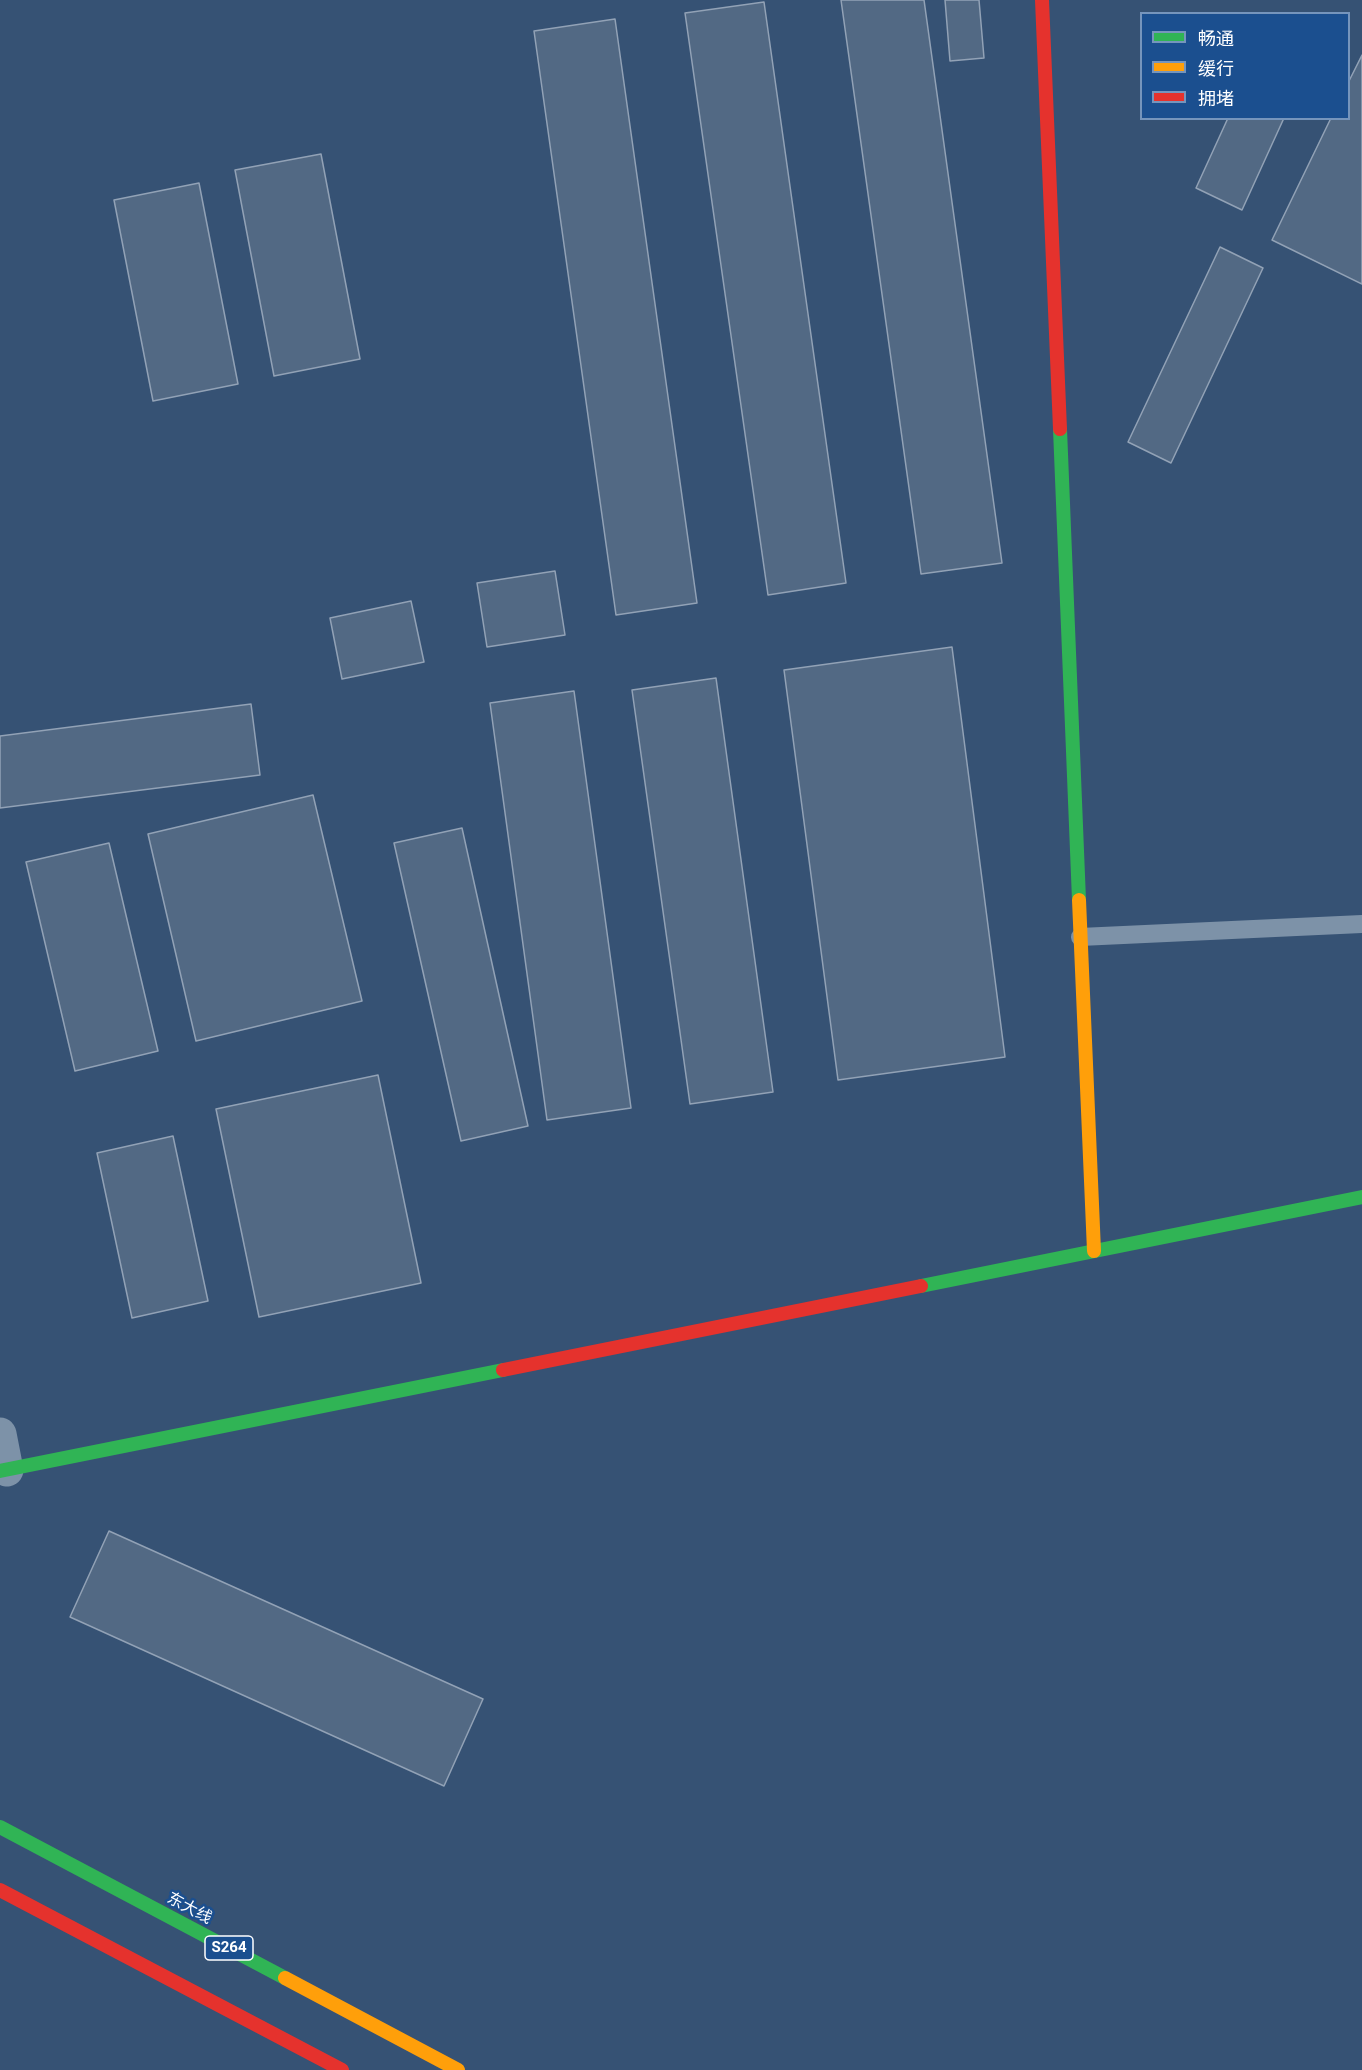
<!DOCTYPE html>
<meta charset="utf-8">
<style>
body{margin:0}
#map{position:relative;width:1362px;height:2070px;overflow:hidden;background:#365274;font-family:Roboto,"Noto Sans SC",sans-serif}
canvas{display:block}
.legend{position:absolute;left:1140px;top:12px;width:210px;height:108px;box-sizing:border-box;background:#1b4f8f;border:2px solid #7695bc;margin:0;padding:8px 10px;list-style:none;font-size:18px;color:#fff}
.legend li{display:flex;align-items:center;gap:12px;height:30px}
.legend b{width:30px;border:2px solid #7695bc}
</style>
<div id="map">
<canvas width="1362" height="2070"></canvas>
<ul class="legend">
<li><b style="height:8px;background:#30b455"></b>畅通</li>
<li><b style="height:8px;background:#ff9f0a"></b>缓行</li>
<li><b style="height:8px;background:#e5322d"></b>拥堵</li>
</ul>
</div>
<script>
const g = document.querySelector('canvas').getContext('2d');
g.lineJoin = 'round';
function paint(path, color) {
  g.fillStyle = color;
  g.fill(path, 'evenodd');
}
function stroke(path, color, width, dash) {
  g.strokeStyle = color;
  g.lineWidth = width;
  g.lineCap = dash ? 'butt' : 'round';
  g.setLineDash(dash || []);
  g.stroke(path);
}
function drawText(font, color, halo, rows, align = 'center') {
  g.font = font + ' Roboto,"Noto Sans SC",sans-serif';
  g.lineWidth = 5;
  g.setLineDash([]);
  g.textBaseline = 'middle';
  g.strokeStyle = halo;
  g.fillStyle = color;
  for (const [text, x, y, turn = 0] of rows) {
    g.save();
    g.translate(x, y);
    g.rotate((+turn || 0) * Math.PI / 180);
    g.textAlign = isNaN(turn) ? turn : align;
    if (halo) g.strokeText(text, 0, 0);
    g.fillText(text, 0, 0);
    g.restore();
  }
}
const building = new Path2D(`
 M 841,0 L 924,0 L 1002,563 L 921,574 Z
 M 945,0 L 979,0 L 984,58 L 950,61 Z
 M 764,2 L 846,583 L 768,595 L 685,13 Z
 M 615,19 L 697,603 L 616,615 L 534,31 Z
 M 1362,55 L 1362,284 L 1272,240 L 1331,118 L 1348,118 L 1348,83 Z
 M 1228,118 L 1284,118 L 1242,210 L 1196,188 Z
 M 321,154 L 360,359 L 274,376 L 235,170 Z
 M 199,183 L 238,384 L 153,401 L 114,200 Z
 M 1220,247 L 1263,268 L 1171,463 L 1128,442 Z
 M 555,571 L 565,635 L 487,647 L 477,583 Z
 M 411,601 L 424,662 L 342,679 L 330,618 Z
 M 952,647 L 1005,1057 L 838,1080 L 784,670 Z
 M 716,678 L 773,1092 L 690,1104 L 632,690 Z
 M 574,691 L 631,1108 L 547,1120 L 490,703 Z
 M 251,704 L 260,775 L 0,808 L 0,736 Z
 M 313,795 L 362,1001 L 196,1041 L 148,834 Z
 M 462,828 L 528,1126 L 461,1141 L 394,843 Z
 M 109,843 L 158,1051 L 75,1071 L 26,862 Z
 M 378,1075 L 421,1283 L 259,1317 L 216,1109 Z
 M 173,1136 L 208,1301 L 132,1318 L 97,1153 Z
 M 109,1531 L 483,1699 L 444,1786 L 70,1617 Z`);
paint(building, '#526984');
stroke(building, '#92a2b6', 1.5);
stroke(new Path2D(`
 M 1080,937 L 1362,924`), '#7d92a8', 18);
stroke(new Path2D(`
 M 0,1434 L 7,1470`), '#7d92a8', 33);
stroke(new Path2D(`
 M 1060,429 L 1079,900
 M 921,1286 L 1362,1197
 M 0,1471 L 503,1370
 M 0,1827 L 285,1978`), '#30b455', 14);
stroke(new Path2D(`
 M 1079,900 L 1094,1251
 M 285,1978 L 458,2070`), '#ff9f0a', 14);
stroke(new Path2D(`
 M 1042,0 L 1060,429
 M 503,1370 L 921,1286
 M 0,1890 L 342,2070`), '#e5322d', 14);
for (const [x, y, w] of [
 [229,1948,48]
]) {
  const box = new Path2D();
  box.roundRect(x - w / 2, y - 12, w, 24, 4.5);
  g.fillStyle = '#1b4f8f';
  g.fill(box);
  stroke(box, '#fff', 1.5);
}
drawText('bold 15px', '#fff', null, [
 ["S264",229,1948]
]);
drawText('16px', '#fff', '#1b4f8f', [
 ["东大线",189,1909,28]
]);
</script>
